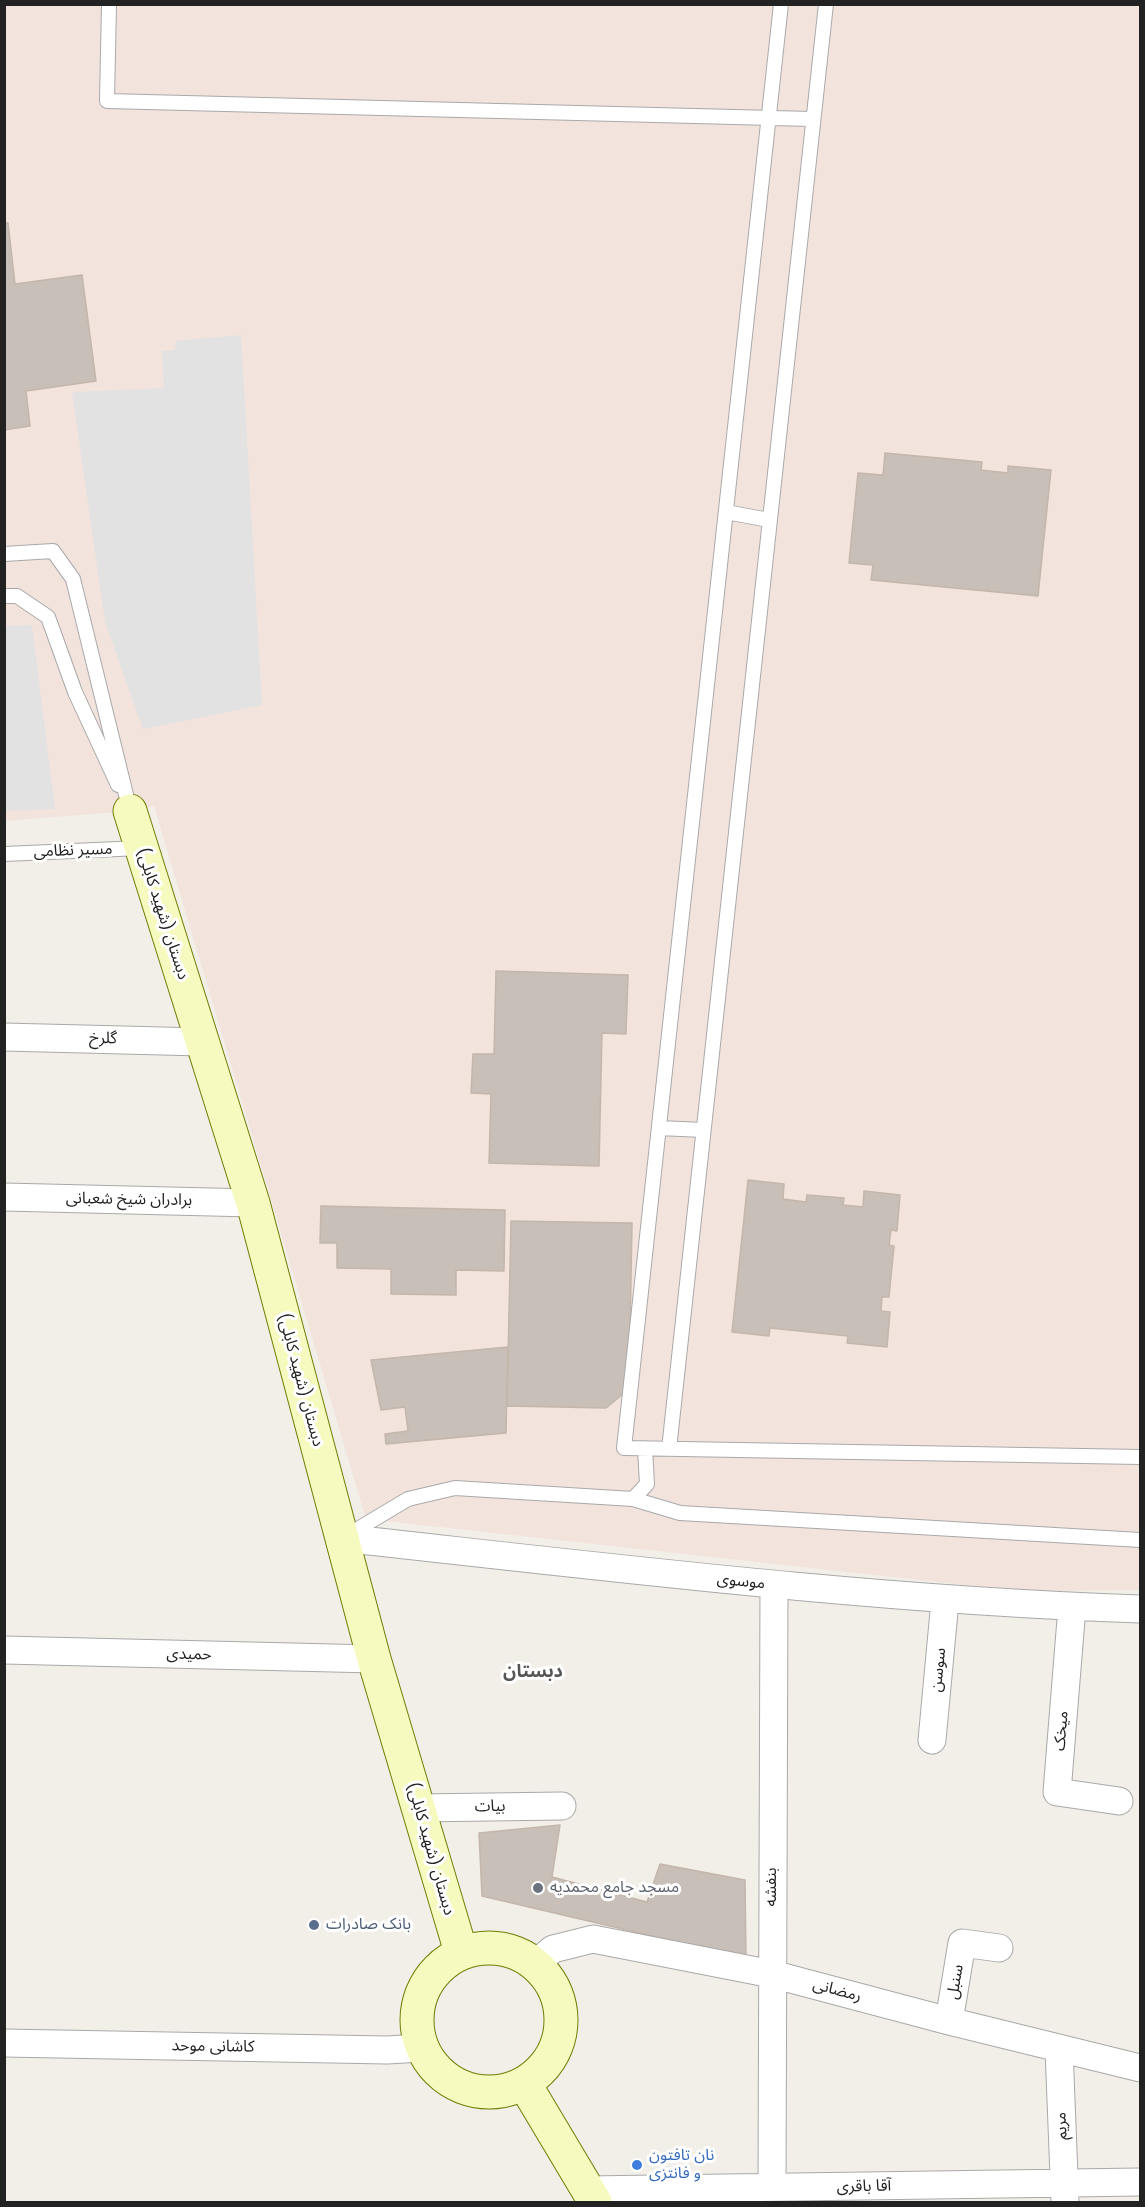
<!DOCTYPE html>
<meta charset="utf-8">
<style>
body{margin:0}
#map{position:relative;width:1145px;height:2207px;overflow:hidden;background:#f2efe9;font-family:Poppins,sans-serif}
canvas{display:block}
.frame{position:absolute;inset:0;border:6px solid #222;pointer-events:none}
</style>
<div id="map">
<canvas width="1145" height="2207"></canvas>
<div class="frame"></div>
</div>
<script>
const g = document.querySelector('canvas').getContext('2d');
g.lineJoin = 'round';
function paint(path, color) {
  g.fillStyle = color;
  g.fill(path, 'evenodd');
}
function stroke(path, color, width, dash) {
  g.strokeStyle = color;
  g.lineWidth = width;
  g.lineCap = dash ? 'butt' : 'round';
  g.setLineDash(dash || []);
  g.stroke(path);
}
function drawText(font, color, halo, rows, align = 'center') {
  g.font = font + ' Poppins,"Noto Sans Arabic",sans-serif';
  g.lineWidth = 6;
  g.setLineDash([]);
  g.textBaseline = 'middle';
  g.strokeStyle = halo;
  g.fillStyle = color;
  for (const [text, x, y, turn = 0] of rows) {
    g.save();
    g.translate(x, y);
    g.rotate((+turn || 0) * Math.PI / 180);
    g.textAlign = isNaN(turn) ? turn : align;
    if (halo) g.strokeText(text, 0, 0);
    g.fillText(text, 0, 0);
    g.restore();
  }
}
paint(new Path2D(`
 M 5,5 L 1140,5 L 1140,1590 L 1051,1591 L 984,1587 L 366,1519 L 154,806 L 130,811 L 5,821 Z`), '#f3e3dd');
paint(new Path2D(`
 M 241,335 L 262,705 L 143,729 L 105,622 L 72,392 L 164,388 L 162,351 L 175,350 L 176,341 Z
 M 32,625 L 55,809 L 5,811 L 5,626 Z`), '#e2e2e2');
const building = new Path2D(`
 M 4,223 L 8,223 L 15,284 L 82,275 L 96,381 L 26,391 L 30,426 L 4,430 Z
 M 885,453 L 982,462 L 981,470 L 1008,473 L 1008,466 L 1051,470 L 1038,596 L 871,580 L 873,565 L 849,563 L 858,473 L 883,475 Z
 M 496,971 L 628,975 L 626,1034 L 602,1033 L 599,1166 L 489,1163 L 491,1094 L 471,1093 L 473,1054 L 494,1054 Z
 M 748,1180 L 784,1184 L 783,1199 L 806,1202 L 807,1195 L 844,1198 L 843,1205 L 863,1207 L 864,1191 L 900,1195 L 897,1231 L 891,1230 L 889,1245 L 894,1246 L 889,1297 L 882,1297 L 881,1311 L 890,1312 L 887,1347 L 847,1343 L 848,1336 L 770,1328 L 769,1336 L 732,1332 Z
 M 321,1206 L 505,1210 L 504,1271 L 456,1270 L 456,1295 L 391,1294 L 391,1269 L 337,1268 L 337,1243 L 320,1243 Z
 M 511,1221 L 632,1223 L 629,1389 L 606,1408 L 507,1406 Z
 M 508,1347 L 506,1433 L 386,1444 L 385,1434 L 408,1431 L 405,1407 L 381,1410 L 371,1360 Z
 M 560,1825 L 552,1877 L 647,1902 L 660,1864 L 745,1880 L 746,1958 L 482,1896 L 479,1833 Z`);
paint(building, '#c7bfb8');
stroke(building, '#c4b6ab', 1.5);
const service = new Path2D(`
 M 109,4 L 107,101 L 812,119
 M 781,4 L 624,1448 L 1140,1457
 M 726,512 L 769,520
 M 4,554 L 53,551 L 73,579 L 130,811
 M 4,596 L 17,596 L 48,617 L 75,692 L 118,785
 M 4,854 L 141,848
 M 659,1128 L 703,1130
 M 669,1449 L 826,4
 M 633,1499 L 680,1513 L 1140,1540
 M 346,1536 L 408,1499 L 455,1488 L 633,1499 L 647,1484 L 645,1449`);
const minor = new Path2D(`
 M 4,1037 L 202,1042
 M 4,1197 L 253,1203
 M 342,1538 C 608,1567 873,1600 1140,1609
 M 1072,1607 L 1057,1792 L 1119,1801
 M 4,1650 L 374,1659
 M 932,1740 L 945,1601
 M 418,1808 L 562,1806
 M 536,1963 L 553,1949 L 593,1939 L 772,1974 L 949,2021 L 1140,2068
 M 949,2021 L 962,1943 L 999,1948
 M 4,2043 L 387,2050 L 421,2048
 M 1059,2049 L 1065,2202
 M 772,2188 L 774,1585
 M 587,2190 L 1140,2182`);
const secondary = new Path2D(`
 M 130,811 L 253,1203 L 374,1659 L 461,1952
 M417 2020a72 72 0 1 1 144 0a72 72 0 1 1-144 0Z
 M 524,2083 L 595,2202`);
stroke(service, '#a9a9a9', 16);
stroke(minor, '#a9a9a9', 29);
stroke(secondary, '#707d05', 35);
stroke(service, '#fff', 14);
stroke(minor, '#fff', 27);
stroke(secondary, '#f7fabf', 33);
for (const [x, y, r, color] of [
 [538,1888,6,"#6b7280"],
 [314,1925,6,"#5c6f8a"],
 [637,2165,6,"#3f7fe0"]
]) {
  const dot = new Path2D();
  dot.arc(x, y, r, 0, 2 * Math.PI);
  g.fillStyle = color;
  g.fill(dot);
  stroke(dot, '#fff', 2);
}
drawText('16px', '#222', '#fff', [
 ["مسیر نظامی",73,851,-2],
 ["دبستان (شهید کابلی)",162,914,72],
 ["گلرخ",103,1039,1],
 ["برادران شیخ شعبانی",129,1200,1],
 ["دبستان (شهید کابلی)",300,1380,75],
 ["موسوی",741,1582,6],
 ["حمیدی",189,1655,1],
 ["سوسن",939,1670,-84],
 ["میخک",1062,1731,-85],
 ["بیات",490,1807,-1],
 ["دبستان (شهید کابلی)",430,1849,74],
 ["بنفشه",772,1887,-90],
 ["سنبل",956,1982,-80],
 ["رمضانی",837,1991,15],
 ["کاشانی موحد",213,2047,1],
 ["مریم",1062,2126,-92],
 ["آقا باقری",864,2187,-1]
]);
drawText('16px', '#5b616d', '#fff', [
 ["مسجد جامع محمدیه",550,1888]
], 'left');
drawText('16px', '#4e5e75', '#fff', [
 ["بانک صادرات",326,1925]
], 'left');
drawText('16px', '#366cbe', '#fff', [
 ["نان تافتون",649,2156],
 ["و فانتزی",649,2174]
], 'left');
drawText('bold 18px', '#555', '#fff', [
 ["دبستان",533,1672]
]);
</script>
